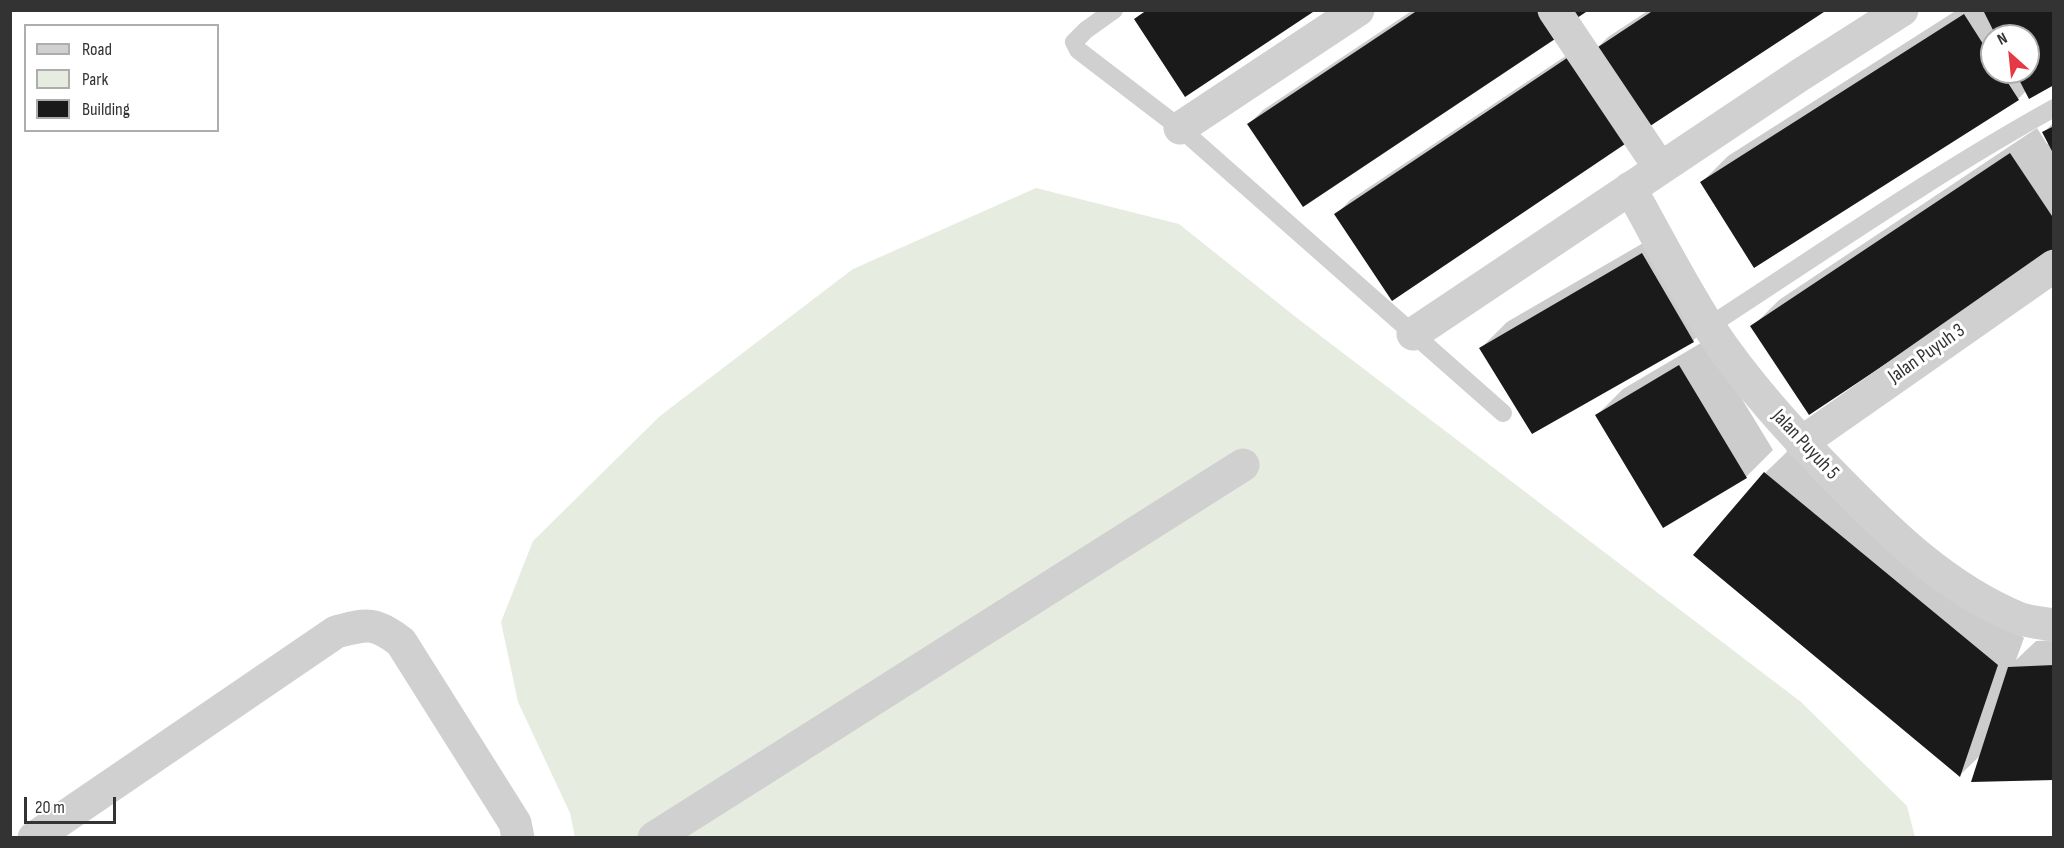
<!DOCTYPE html>
<style>
body{margin:0}
#map{position:relative;width:2064px;height:848px;overflow:hidden;background:#fff;font-family:"Sofia Sans Condensed",sans-serif}
canvas{display:block}
.frame{position:absolute;inset:0;border:12px solid #333;pointer-events:none}
.legend{position:absolute;left:24px;top:24px;width:195px;height:108px;box-sizing:border-box;background:#fff;border:2px solid #adadad;margin:0;padding:8px 10px;list-style:none;font-size:18px;color:#333}
.legend li{display:flex;align-items:center;gap:12px;height:30px}
.legend b{width:30px;border:2px solid #adadad}
.north{position:absolute;left:1980px;top:24px;width:60px;height:60px;box-sizing:border-box;background:#fff;border:2px solid #adadad;border-radius:50%;rotate:333deg;font-size:16px;font-weight:700;line-height:24px;text-align:center;color:#333}
.north::after{content:'';display:block;margin:auto;width:21px;height:27px;background:#e63946;clip-path:polygon(50% 0,100% 100%,50% 72%,0 100%)}
.scale{position:absolute;left:24px;top:797px;width:92px;height:27px;box-sizing:border-box;border:3px solid #333;border-top:0;padding-left:8px;font-size:18px;line-height:21px;white-space:nowrap;color:#333;-webkit-text-stroke:4px #fff;paint-order:stroke}
</style>
<div id="map">
<canvas width="2064" height="848"></canvas>
<div class="frame"></div>
<ul class="legend">
<li><b style="height:8px;background:#d0d0d0"></b>Road</li>
<li><b style="height:16px;background:#e6ecdf"></b>Park</li>
<li><b style="height:16px;background:#1a1a1a"></b>Building</li>
</ul>
<div class="north">N</div>
<div class="scale">20 m</div>
</div>
<script>
const g = document.querySelector('canvas').getContext('2d');
g.lineJoin = 'round';
function paint(path, color) {
  g.fillStyle = color;
  g.fill(path, 'evenodd');
}
function stroke(path, color, width, dash) {
  g.strokeStyle = color;
  g.lineWidth = width;
  g.lineCap = dash ? 'butt' : 'round';
  g.setLineDash(dash || []);
  g.stroke(path);
}
function drawText(font, color, halo, rows, align = 'center') {
  g.font = font + ' "Sofia Sans Condensed",sans-serif';
  g.lineWidth = 6;
  g.setLineDash([]);
  g.textBaseline = 'middle';
  g.strokeStyle = halo;
  g.fillStyle = color;
  for (const [text, x, y, turn = 0] of rows) {
    g.save();
    g.translate(x, y);
    g.rotate((+turn || 0) * Math.PI / 180);
    g.textAlign = isNaN(turn) ? turn : align;
    if (halo) g.strokeText(text, 0, 0);
    g.fillText(text, 0, 0);
    g.restore();
  }
}
paint(new Path2D(`
 M 1036,188 L 1179,224 L 1297,318 L 1801,702 L 1907,806 L 1915,837 L 575,837 L 570,813 L 518,702 L 501,622 L 533,541 L 660,416 L 853,269 Z`), '#e6ecdf');
paint(new Path2D(`
 M 1413,10 L 1564,10 L 1249,124 L 1263,110 Z
 M 1649,10 L 1824,10 L 1336,215 L 1350,200 L 1585,43 L 1594,51 L 1608,37 Z
 M 1957,10 L 2054,10 L 2026,91 L 2018,99 L 1702,182 L 1728,156 ZM 1992,36 L 2028,36 L 2028,72 L 1992,72 Z
 M 2054,122 L 2054,251 L 1752,327 L 1779,300 L 2037,128 L 2047,144 L 2049,143 L 2044,132 Z
 M 1669,228 L 1719,314 L 1693,341 L 1480,349 L 1507,322 Z
 M 1706,340 L 1773,450 L 1746,477 L 1597,415 L 1623,389 Z
 M 1792,447 L 2024,638 L 2016,660 L 2036,641 L 2054,640 L 2054,779 L 1982,754 L 1960,775 L 1765,473 Z`), '#0003');
paint(new Path2D(`
 M 1147,10 L 1316,10 L 1185,97 L 1134,19 Z
 M 1418,10 L 1540,10 L 1558,37 L 1303,207 L 1247,124 Z
 M 1567,10 L 1589,10 L 1574,20 Z
 M 1654,10 L 1827,10 L 1644,130 L 1592,51 Z
 M 1983,10 L 2054,10 L 2054,85 L 2029,99 L 2015,72 L 2028,72 L 2028,36 L 1996,36 Z
 M 1964,14 L 1992,58 L 1992,72 L 2001,72 L 2019,100 L 1754,268 L 1700,182 Z
 M 1570,56 L 1628,142 L 1392,301 L 1334,214 Z
 M 2054,126 L 2054,155 L 2042,132 Z
 M 2010,153 L 2054,219 L 2054,252 L 1809,415 L 1750,326 Z
 M 1642,253 L 1694,342 L 1532,434 L 1479,348 Z
 M 1679,365 L 1747,478 L 1663,528 L 1595,415 Z
 M 1764,472 L 1998,665 L 1960,777 L 1693,555 Z
 M 2054,665 L 2054,780 L 1971,782 L 2008,667 Z`), '#1a1a1a');
stroke(new Path2D(`
 M 1114,10 L 1086,30 L 1074,42 L 1078,50 L 1180,128 L 1503,413
 M 1709,326 C 1823,252 1935,174 2054,108`), '#d0d0d0', 18);
stroke(new Path2D(`
 M 1554,10 L 1660,168
 M 1180,128 L 1358,10
 M 1630,188 C 1656,234 1680,282 1709,327 C 1746,383 1791,432 1838,480 C 1892,535 1946,588 2018,618 C 2029,622 2042,623 2054,625
 M 1413,334 L 1800,75 L 1902,10
 M 1801,443 L 2054,266
 M 34,838 L 336,632 C 367,624 374,621 401,642 L 515,823 L 518,838
 M 654,838 L 1243,465`), '#d0d0d0', 33);
drawText('20px', '#333', '#fff', [
 ["Jalan Puyuh 3",1927,354,-35],
 ["Jalan Puyuh 5",1805,445,47]
]);
</script>
